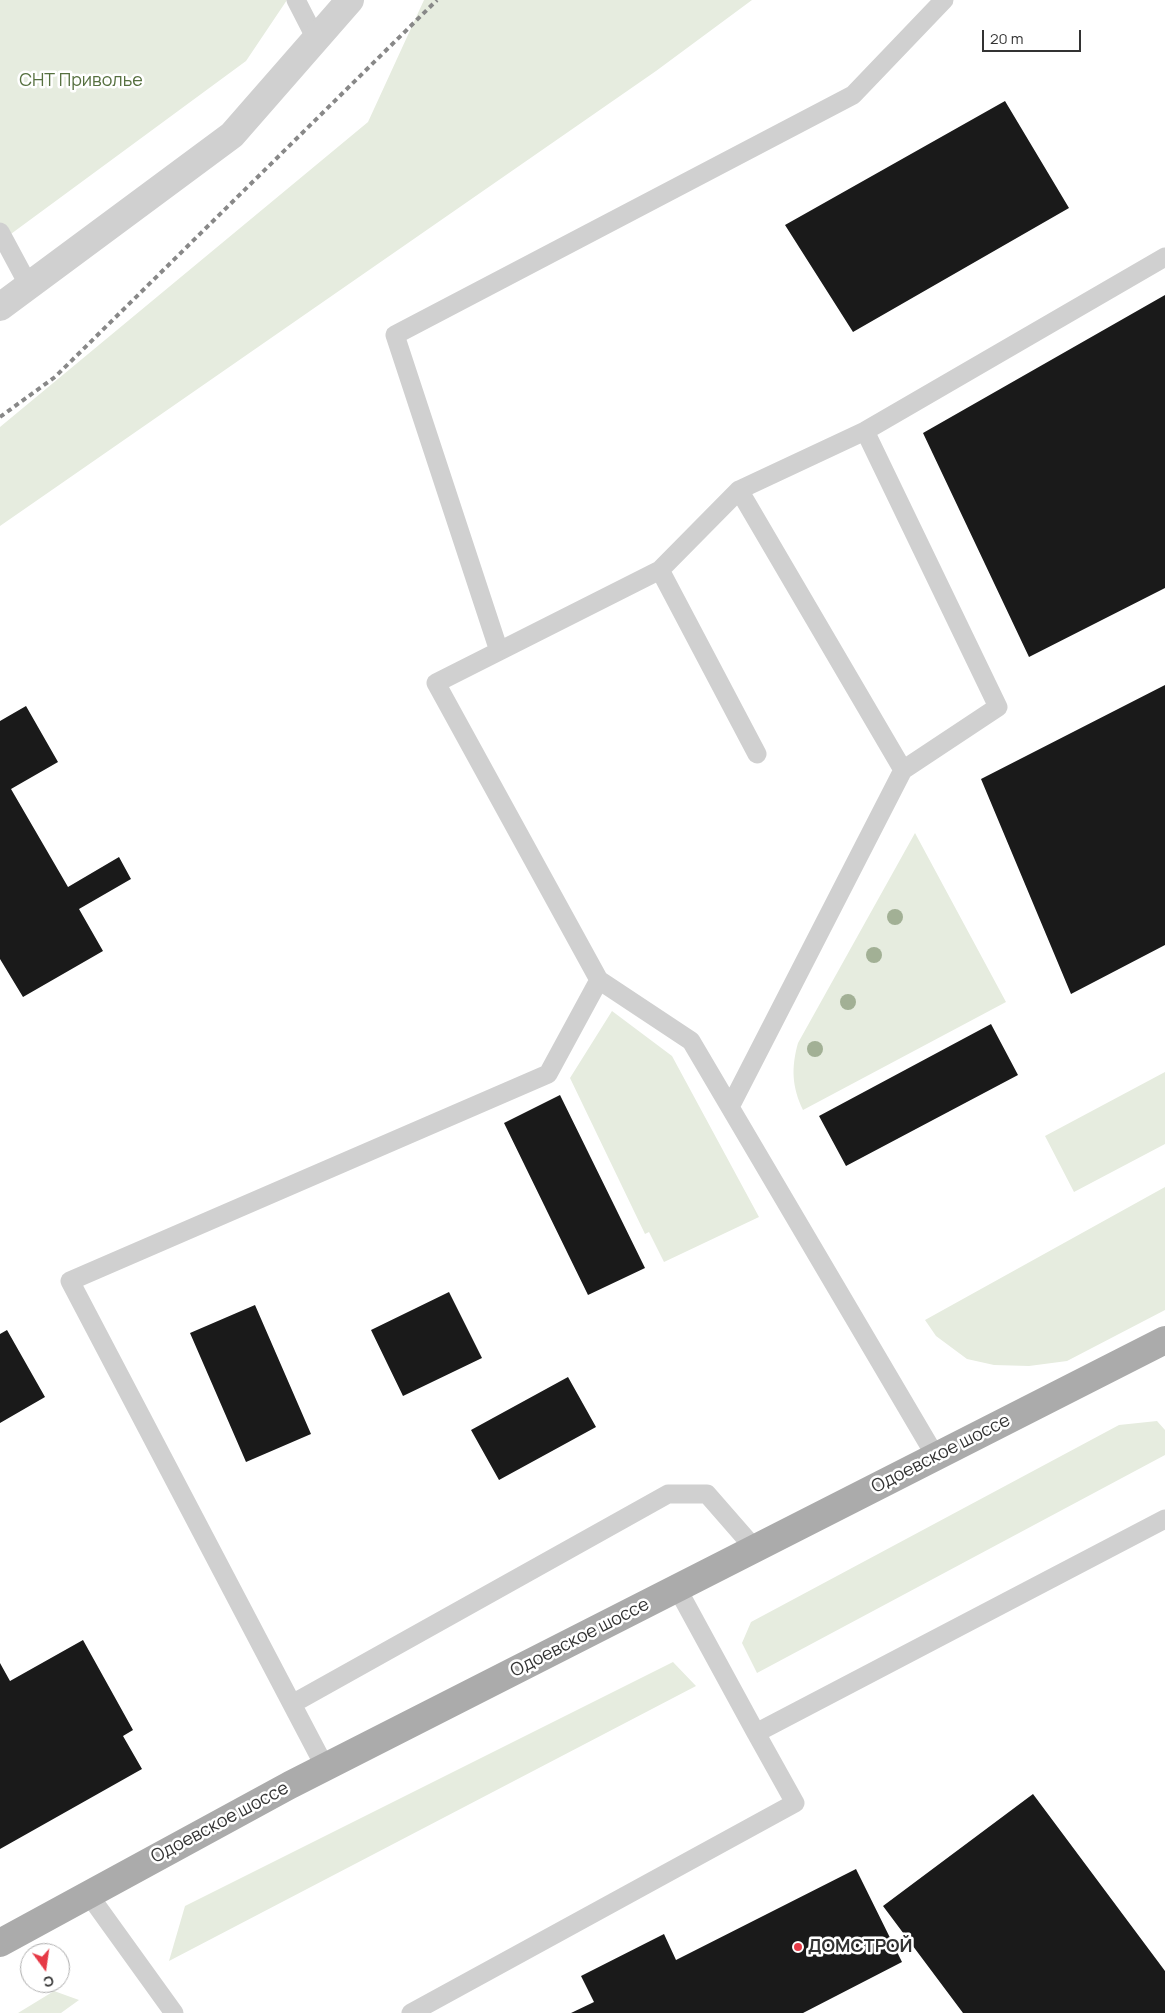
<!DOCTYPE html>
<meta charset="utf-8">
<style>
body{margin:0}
#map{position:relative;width:1165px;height:2013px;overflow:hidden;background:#fff;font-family:Manrope,sans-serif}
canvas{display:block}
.north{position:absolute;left:20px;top:1943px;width:50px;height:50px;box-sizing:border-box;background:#fff;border:1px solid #adadad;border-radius:50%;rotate:166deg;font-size:14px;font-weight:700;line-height:20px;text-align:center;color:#333}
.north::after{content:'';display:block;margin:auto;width:18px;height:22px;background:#e63946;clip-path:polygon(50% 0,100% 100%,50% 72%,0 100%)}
.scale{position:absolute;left:982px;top:30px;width:99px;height:22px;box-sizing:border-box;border:2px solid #333;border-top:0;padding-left:6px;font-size:15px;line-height:18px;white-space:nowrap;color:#333;-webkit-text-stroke:4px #fff;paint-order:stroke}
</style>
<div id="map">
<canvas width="1165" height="2013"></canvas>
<div class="north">С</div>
<div class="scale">20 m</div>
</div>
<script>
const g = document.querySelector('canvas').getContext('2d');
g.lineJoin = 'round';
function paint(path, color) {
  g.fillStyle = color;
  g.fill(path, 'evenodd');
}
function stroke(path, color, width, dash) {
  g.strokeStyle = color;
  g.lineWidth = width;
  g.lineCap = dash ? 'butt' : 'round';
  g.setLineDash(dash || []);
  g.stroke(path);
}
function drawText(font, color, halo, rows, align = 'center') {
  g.font = font + ' Manrope,sans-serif';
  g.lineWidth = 5;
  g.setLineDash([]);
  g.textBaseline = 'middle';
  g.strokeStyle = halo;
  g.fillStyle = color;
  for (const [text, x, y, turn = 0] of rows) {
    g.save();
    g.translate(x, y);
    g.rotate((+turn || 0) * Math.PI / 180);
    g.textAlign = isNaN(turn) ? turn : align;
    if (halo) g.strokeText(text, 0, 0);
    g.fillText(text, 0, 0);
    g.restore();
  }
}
paint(new Path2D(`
 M 0,0 L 287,0 L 246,61 L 0,242 Z
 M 424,0 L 752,0 L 656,71 L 0,526 L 0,427 L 368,122 Z
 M 915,833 L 1006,1002 L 803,1110 C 792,1087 791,1068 798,1043 Z
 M 612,1011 L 672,1056 L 759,1217 L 664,1262 L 649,1232 L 645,1234 L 570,1078 Z
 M 1165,1072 L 1165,1144 L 1074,1192 L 1045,1136 Z
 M 1165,1187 L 1165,1310 L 1067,1361 L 1029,1366 L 994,1365 L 967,1359 L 936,1336 L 925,1320 Z
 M 1157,1421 L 1165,1430 L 1165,1455 L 757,1673 L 742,1643 L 751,1622 L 1119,1425 Z
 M 673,1662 L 696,1686 L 169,1961 L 185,1906 Z
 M 54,1991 L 79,2000 L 61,2013 L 18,2013 Z`), '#e6ecdf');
paint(new Path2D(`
 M 1005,101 L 1069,208 L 853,332 L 785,225 Z
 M 1165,295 L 1165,588 L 1029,657 L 923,433 Z
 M 1165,685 L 1165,945 L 1071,994 L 981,779 Z
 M 26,706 L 58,762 L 11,789 L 68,887 L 119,857 L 131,879 L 79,909 L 103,951 L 23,997 L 0,959 L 0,721 Z
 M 991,1024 L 1018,1075 L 846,1166 L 819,1116 Z
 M 560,1095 L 645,1268 L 588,1295 L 504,1123 Z
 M 449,1292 L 482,1358 L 403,1396 L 371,1330 Z
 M 255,1305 L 311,1434 L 246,1462 L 190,1333 Z
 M 7,1330 L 45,1397 L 0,1423 L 0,1334 Z
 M 568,1377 L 596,1427 L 499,1480 L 471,1430 Z
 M 83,1640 L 133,1730 L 123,1736 L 142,1769 L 0,1849 L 0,1663 L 10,1681 Z
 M 1033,1794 L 1165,1971 L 1165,2013 L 963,2013 L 883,1906 Z
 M 856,1869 L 902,1962 L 803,2013 L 571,2013 L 594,2002 L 581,1976 L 664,1934 L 676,1960 Z`), '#1a1a1a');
stroke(new Path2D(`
 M 296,0 L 316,39
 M 0,232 L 29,286
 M 739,490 L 903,770
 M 660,570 L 739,490 L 865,431 L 1165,257
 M 499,651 L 395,335 L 853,95 L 944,0
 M 757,754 L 660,570 L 436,683 L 599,980 L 691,1041 L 936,1457
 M 730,1107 L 903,770 L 998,707 L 865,431
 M 677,1588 L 756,1733 L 1165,1519
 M 292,1704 L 668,1494 L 707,1494 L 755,1549
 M 325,1767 L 70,1281 L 548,1074 L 599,980
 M 89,1895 L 174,2013
 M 411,2013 L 795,1803 L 756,1733`), '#d0d0d0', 19);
stroke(new Path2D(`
 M 0,307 L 232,135 L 350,0`), '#d0d0d0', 28);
stroke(new Path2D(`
 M 0,1943 L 290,1785 L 1165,1340`), '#ababab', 28);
stroke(new Path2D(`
 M 0,417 L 55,377 L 437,0`), '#888', 4, [5, 4]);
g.fillStyle = '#a2b095';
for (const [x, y] of [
 [895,917],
 [874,955],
 [848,1002],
 [815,1049]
]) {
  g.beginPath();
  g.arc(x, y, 8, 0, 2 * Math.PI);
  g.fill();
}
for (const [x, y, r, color] of [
 [798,1947,5,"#e63946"]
]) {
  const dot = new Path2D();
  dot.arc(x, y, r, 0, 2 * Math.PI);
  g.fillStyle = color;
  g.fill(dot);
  stroke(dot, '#fff', 2);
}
drawText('18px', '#56703f', '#fff', [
 ["СНТ Приволье",81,81]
]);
drawText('18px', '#333', '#fff', [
 ["Одоевское шоссе",941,1454,-27],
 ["Одоевское шоссе",580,1638,-27],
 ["Одоевское шоссе",220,1823,-28]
]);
drawText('bold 18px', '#333', '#fff', [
 ["ДОМСТРОЙ",808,1947]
], 'left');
</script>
